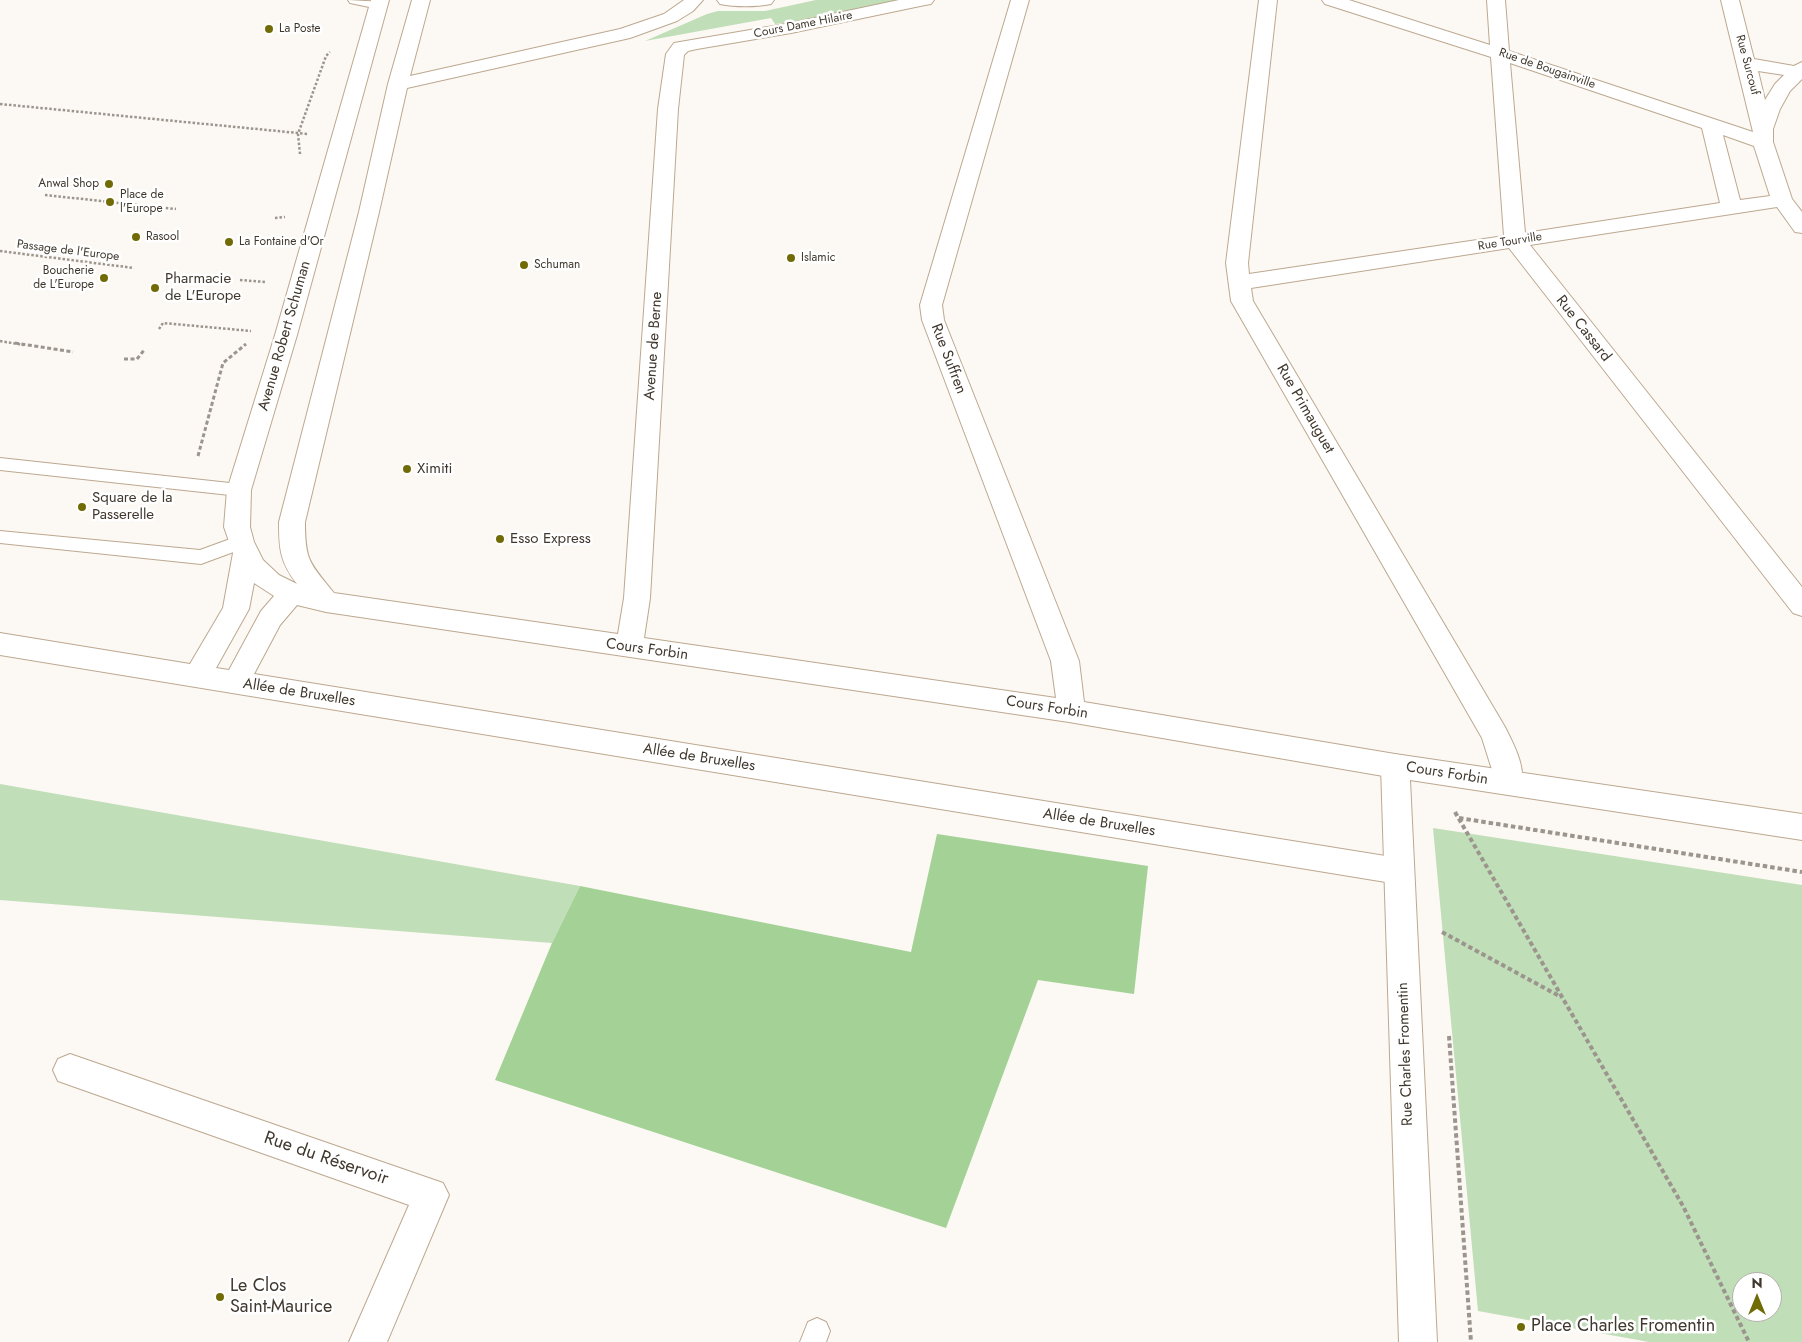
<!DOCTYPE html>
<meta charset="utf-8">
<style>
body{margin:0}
#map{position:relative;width:1802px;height:1342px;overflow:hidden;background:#fcf8f3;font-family:Jost,sans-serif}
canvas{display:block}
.north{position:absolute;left:1732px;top:1272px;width:50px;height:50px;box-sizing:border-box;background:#fff;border:1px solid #b3afab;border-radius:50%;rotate:0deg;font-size:14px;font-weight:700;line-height:20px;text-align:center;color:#40382e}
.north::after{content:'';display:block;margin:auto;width:18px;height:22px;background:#716b06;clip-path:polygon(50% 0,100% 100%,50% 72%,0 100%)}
</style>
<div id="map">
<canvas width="1802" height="1342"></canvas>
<div class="north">N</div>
</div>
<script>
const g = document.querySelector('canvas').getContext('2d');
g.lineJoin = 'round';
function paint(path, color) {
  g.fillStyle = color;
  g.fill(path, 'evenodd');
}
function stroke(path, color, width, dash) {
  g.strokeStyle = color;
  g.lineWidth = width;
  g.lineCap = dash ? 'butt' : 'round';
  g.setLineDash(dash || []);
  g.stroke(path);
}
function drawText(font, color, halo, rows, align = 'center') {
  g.font = font + ' Jost,sans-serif';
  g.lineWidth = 5;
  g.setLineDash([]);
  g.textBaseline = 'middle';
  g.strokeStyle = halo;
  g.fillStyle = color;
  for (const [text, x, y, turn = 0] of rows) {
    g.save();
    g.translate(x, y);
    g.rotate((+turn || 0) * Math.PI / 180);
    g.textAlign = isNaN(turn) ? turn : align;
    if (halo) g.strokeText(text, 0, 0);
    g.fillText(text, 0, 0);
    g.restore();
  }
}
paint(new Path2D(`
 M 816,0 L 903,0 C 861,10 818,19 775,24 L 771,18 L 645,41 L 707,14 L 718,11 L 765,11 Z
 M 0,784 L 580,886 L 552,943 L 0,900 Z
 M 1433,828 L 1802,885 L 1802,1342 L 1649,1342 L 1478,1311 ZM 1742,1282 L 1772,1282 L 1772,1312 L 1742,1312 Z`), '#c0deb8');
paint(new Path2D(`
 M 937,834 L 1148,866 L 1134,994 L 1038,980 L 946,1228 L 495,1080 L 552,943 L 580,886 L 911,952 Z`), '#a3d196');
const service = new Path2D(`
 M 348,0 L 383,2 L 385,5 L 379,9 L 350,3 Z
 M 0,458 L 239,484 L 245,486 L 247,490 L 245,494 L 239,496 L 0,470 Z
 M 0,531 L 200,550 L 241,535 L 247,537 L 250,542 L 247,547 L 201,564 L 0,543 Z
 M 817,1318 L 826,1322 L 830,1331 L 826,1342 L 800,1342 L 808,1322 Z`);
const minor = new Path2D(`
 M 371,0 L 389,0 L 297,335 L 251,490 L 250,527 L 254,542 L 263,560 L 279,575 L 297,584 C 280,562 279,549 279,522 L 359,212 L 388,84 L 412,0 L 430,0 L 410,76 L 620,29 L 664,14 L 684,0 L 703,0 L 693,11 L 677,21 L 630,38 L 407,88 L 379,212 L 305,522 C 305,562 310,563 334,593 L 618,634 L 624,598 L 658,109 L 666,54 L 674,43 L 791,23 L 899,0 L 934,0 L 931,4 L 925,5 L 791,33 L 697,49 L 688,51 L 684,55 L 678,109 L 650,598 L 644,638 L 1056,698 L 1051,661 L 922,320 L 920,305 L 1011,0 L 1029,0 L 942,305 L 944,320 L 1079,661 L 1084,702 L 1395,754 L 1405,757 L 1409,766 L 1405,775 L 1395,778 L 1069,722 L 326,612 L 297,605 L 280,625 L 254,674 L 1398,858 L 1409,862 L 1413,871 L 1409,880 L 1398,884 L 0,655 L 0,633 L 190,664 L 223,608 L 233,553 L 224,527 L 227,490 L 275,335 ZM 254,583 L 274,596 L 261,611 L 229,670 L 216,668 L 249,609 Z
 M 1259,0 L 1277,0 L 1248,263 L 1249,274 L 1504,236 L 1491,57 L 1325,4 L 1322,0 L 1349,0 L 1490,45 L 1487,0 L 1505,0 L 1509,51 L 1753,132 L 1721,0 L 1739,0 L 1754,59 L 1794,66 L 1802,62 L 1802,79 L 1790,91 L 1780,109 L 1773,129 L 1773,142 L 1792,199 L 1802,212 L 1802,233 L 1795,232 L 1777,207 L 1530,245 L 1802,587 L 1802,616 L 1793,613 L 1509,248 L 1251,288 L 1253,301 L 1505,727 C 1514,745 1529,772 1519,792 L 1509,795 L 1499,792 L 1482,738 L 1231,301 L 1226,263 ZM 1510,63 L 1702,128 L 1720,203 L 1525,233 ZM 1758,71 L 1784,75 L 1775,84 L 1765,100 ZM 1723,135 L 1754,146 L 1770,196 L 1740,200 Z
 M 70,1054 L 443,1183 L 449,1195 L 387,1342 L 349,1342 L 409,1205 L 58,1081 L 53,1070 L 58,1059 Z`);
const tertiary = new Path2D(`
 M 717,0 L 774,0 L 771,4 C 756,7 735,7 720,4 Z
 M 1395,754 L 1802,814 L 1802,840 L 1410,780 L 1437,1342 L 1399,1342 L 1381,766 L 1385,757 Z`);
stroke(service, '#bda890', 2);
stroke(minor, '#bda890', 2);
stroke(tertiary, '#bda890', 2);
stroke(new Path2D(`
 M 0,104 L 308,134
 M 300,154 L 298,134 L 326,56 L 330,52
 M 45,195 L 176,209
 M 275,218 L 285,217
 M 0,251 L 134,268
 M 240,280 L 266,282
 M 159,329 L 163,323 L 251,331
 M 0,341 L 24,345`), '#9b958e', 2.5, [2.5, 2]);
stroke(new Path2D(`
 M 15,343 L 73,352
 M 124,359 L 137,359 L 145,349
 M 198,456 L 223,363 L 246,344`), '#9b958e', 3, [4, 2.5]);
stroke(new Path2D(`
 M 1455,812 L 1683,1206 L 1749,1342
 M 1459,818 L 1802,872
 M 1442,932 L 1561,997
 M 1449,1036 L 1471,1342`), '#9b958e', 4, [4.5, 3]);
paint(service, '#fff');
paint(minor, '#fff');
paint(tertiary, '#fff');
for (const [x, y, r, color] of [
 [269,29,5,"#716b06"],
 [109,184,5,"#716b06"],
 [110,202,5,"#716b06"],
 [136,237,5,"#716b06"],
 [229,242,5,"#716b06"],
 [791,258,5,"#716b06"],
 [524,265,5,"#716b06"],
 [104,278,5,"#716b06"],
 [155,288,5,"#716b06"],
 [407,469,5,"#716b06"],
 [82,507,5,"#716b06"],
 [500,539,5,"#716b06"],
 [220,1297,5,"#716b06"],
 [1521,1327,5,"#716b06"]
]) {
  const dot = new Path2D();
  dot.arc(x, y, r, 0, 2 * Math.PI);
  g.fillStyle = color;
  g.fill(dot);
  stroke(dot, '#fff', 2);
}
drawText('12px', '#40382e', '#fff', [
 ["Cours Dame Hilaire",803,25,-11],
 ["Rue Surcouf",1747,65,75],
 ["Rue de Bougainville",1547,69,19],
 ["Rue Tourville",1510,242,-9],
 ["Passage de l'Europe",68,251,7]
]);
drawText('12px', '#40382e', '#fff', [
 ["La Poste",279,29],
 ["Anwal Shop",99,184,"right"],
 ["Place de",120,195],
 ["l'Europe",120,209],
 ["Rasool",146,237],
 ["La Fontaine d'Or",239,242],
 ["Islamic",801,258],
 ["Schuman",534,265],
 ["Boucherie",94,271,"right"],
 ["de L'Europe",94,285,"right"]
], 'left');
drawText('15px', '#40382e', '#fff', [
 ["Pharmacie",165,279],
 ["de L'Europe",165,296],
 ["Ximiti",417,469],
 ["Square de la",92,498],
 ["Passerelle",92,515],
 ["Esso Express",510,539]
], 'left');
drawText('15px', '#40382e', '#fff', [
 ["Rue Cassard",1583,329,52],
 ["Avenue Robert Schuman",285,336,-74],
 ["Avenue de Berne",654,346,-86],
 ["Rue Suffren",948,359,69],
 ["Rue Primauguet",1305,409,60],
 ["Cours Forbin",647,650,8],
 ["Allée de Bruxelles",299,693,9],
 ["Cours Forbin",1047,708,9],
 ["Allée de Bruxelles",699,758,9],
 ["Cours Forbin",1447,774,9],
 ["Allée de Bruxelles",1099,823,9],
 ["Rue Charles Fromentin",1406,1054,-92]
]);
drawText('18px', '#40382e', '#fff', [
 ["Rue du Réservoir",326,1159,19]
]);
drawText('18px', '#40382e', '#fff', [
 ["Le Clos",230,1287],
 ["Saint-Maurice",230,1308],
 ["Place Charles Fromentin",1531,1327]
], 'left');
</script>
